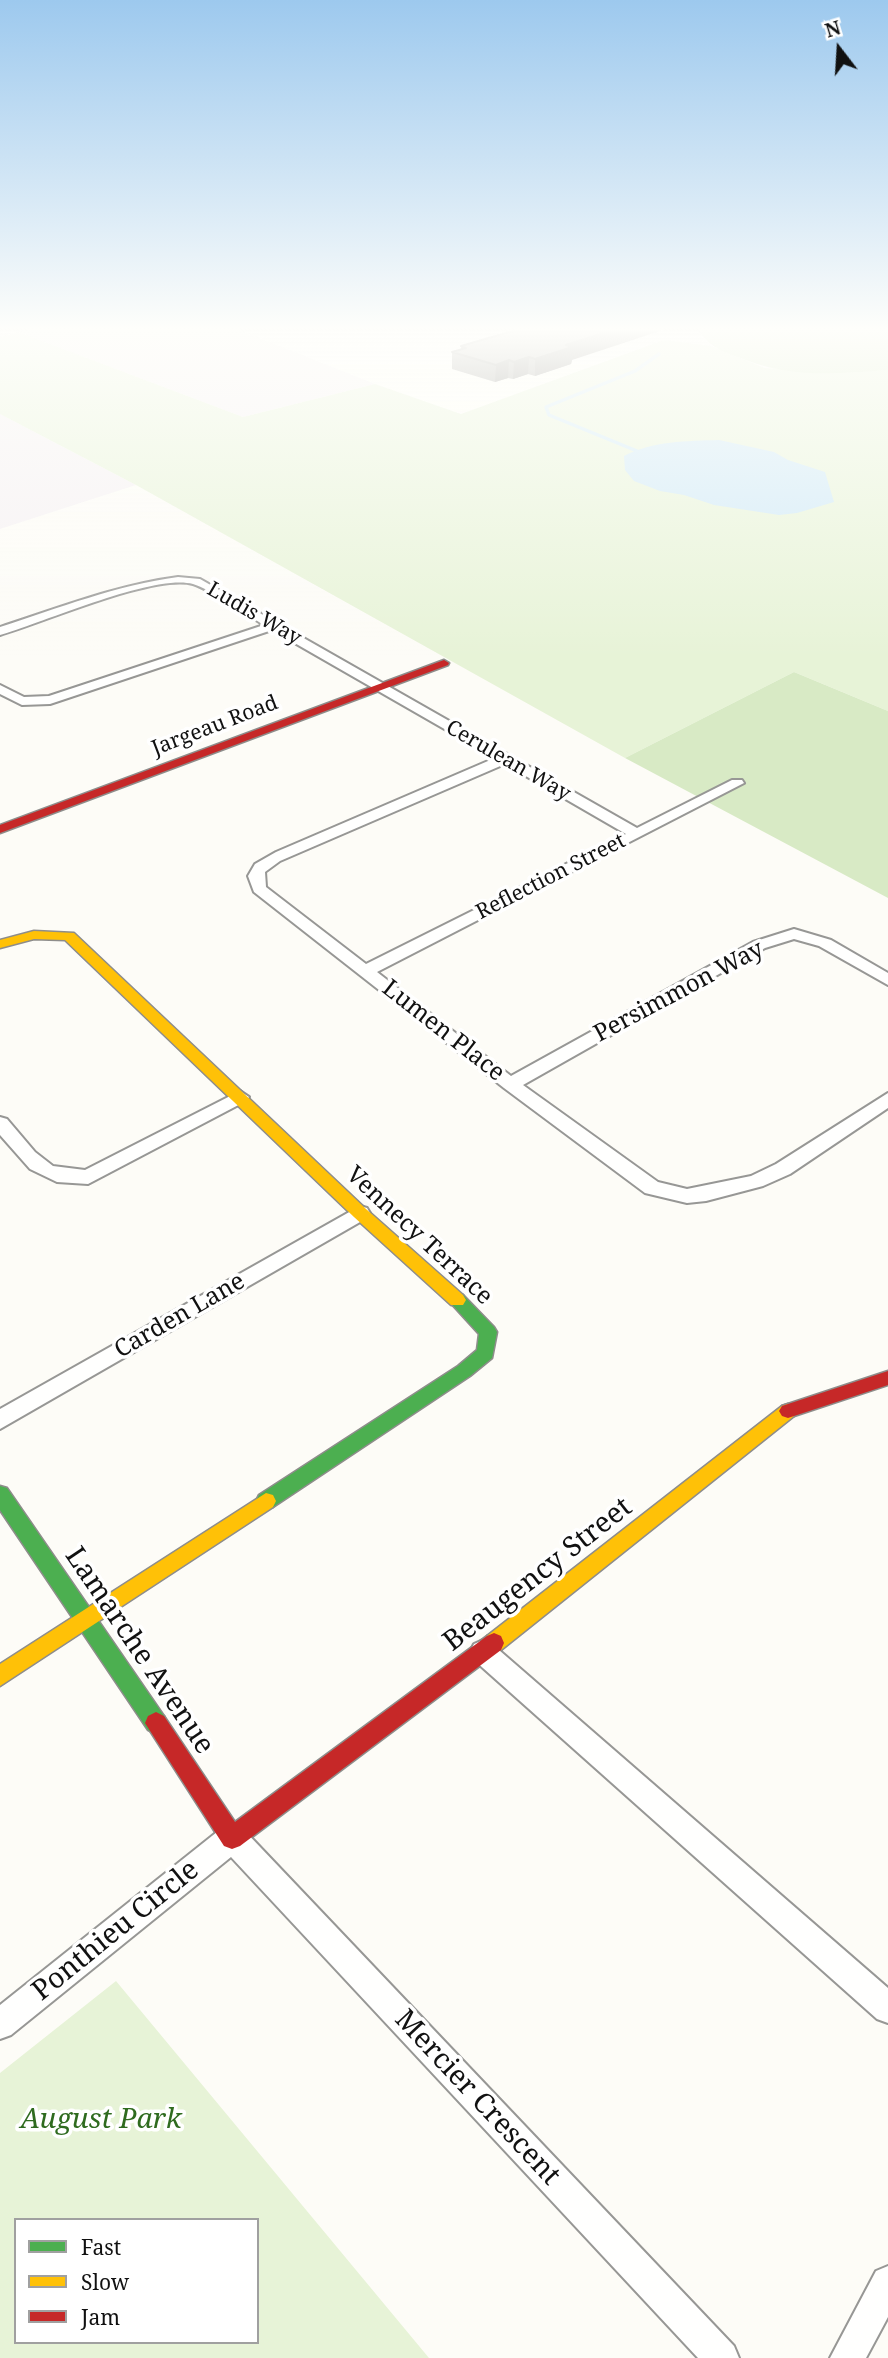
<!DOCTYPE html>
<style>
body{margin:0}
#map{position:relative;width:888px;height:2358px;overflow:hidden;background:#fdfcf7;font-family:"Noto Serif",serif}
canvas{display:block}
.legend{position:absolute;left:14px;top:2218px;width:245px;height:126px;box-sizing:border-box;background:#fff;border:2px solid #a0a0a0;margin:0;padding:9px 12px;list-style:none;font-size:21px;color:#111}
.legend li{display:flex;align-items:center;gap:14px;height:35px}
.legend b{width:35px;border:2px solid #a0a0a0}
.north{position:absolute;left:804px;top:14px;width:70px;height:70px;-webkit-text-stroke:5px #fff;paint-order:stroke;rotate:343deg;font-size:19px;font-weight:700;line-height:28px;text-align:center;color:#111}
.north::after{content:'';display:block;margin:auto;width:24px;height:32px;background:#111;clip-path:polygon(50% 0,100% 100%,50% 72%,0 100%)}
</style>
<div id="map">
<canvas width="888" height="2358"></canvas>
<ul class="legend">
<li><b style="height:9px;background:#4caf50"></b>Fast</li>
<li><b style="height:9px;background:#ffc107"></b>Slow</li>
<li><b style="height:9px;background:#c62828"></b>Jam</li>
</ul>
<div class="north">N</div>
</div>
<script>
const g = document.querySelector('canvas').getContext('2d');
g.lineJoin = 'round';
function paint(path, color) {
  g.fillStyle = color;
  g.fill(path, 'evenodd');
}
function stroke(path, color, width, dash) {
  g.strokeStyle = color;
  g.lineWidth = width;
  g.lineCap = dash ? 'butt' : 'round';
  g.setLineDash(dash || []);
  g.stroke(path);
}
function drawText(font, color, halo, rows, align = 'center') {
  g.font = font + ' "Noto Serif",serif';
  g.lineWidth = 7;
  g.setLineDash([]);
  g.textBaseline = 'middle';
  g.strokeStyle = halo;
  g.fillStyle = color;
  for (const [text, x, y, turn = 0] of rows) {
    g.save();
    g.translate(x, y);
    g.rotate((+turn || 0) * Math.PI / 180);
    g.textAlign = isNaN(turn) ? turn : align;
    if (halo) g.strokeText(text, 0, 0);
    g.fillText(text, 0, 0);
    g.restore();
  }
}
paint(new Path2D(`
 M 36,328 L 234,328 L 375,384 L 243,417 L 18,332 Z
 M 0,414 L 136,485 L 0,529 Z`), '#f5f0f3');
paint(new Path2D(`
 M 18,332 L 243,417 L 375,384 L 461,414 L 664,340 L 711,346 L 765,368 L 843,373 L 888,370 L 888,711 L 794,672 L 625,758 L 136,485 L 0,414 L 0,337 Z
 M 116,1981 L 429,2358 L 0,2358 L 0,2073 ZM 16,2220 L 257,2220 L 257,2342 L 16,2342 Z`), '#e7f3d7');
paint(new Path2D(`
 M 709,328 L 888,328 L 888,370 C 838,374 790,378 743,359 C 722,351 712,349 698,330 Z
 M 794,672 L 888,711 L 888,898 L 625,758 Z`), '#d8eac5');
paint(new Path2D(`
 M 719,440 L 774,452 L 788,460 L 825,472 L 834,502 L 797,513 L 779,515 L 714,505 L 684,495 L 660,491 L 634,481 L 625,470 L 624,456 C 653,441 687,441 719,440 Z`), '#cde8f7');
stroke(new Path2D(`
 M 637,451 L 549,415 L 546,407 L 635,371 L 659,354`), '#cde8f7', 3.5);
const street = new Path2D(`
 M 178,577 L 200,579 L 637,828 L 732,780 L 742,780 L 744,783 L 377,972 L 511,1076 L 753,942 L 794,929 L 831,940 L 888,973 L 888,985 L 819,946 L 794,939 L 765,948 L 523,1085 L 658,1182 L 687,1189 L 751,1176 L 776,1164 L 888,1093 L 888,1108 L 790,1174 L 763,1186 L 706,1201 L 687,1203 L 645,1193 L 504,1088 L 254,892 L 248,876 L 255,864 L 276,852 L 495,758 L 272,630 L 50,704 L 22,705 L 0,694 L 0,685 L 24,697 L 49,696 L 264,625 C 247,615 210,589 193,584 C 155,573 42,623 0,635 L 0,627 C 59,608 117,585 178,577 ZM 505,764 L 626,834 L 366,964 L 266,887 L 265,872 L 280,861 Z
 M 240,1091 L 249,1097 L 246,1101 L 88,1184 L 57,1182 L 30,1169 L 0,1135 L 0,1117 L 7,1119 L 35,1152 L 53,1166 L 85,1170 Z
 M 360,1206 L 367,1208 L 370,1213 L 367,1218 L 0,1429 L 0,1409 Z
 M 483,1640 L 492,1644 L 888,1988 L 888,2023 L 877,2019 L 474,1660 L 470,1652 L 474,1644 Z
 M 232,1824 L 242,1828 L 734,2346 L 739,2358 L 698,2358 L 231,1857 L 11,2035 L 0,2039 L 0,2005 L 222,1828 Z
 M 888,2266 L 888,2317 L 866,2358 L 830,2358 L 876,2271 Z`);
const fast = new Path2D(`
 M 457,1293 L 463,1295 L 494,1327 L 497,1332 L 492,1358 L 470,1376 L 273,1507 L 266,1509 L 259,1507 L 256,1501 L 259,1495 L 458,1366 L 477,1350 L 479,1334 L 448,1300 L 451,1295 Z
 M 0,1486 L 7,1488 L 164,1716 L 167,1723 L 164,1730 L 156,1734 L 148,1730 L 0,1510 Z`);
const slow = new Path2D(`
 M 34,931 L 74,933 L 366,1209 L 463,1295 L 466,1300 L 463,1305 L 451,1305 L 354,1217 L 65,940 L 34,939 L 0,948 L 0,940 Z
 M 788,1404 L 794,1406 L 797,1411 L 794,1416 L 501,1650 L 494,1653 L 487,1650 L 484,1643 L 487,1636 L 782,1406 Z
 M 266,1493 L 273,1495 L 276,1501 L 273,1507 L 0,1686 L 0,1664 Z`);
const jam = new Path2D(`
 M 444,660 L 449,663 L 448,665 L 0,833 L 0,825 Z
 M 888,1371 L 888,1385 L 788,1418 L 782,1416 L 779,1411 L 782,1406 Z
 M 494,1633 L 501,1636 L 504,1643 L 501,1650 L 240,1846 L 232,1849 L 224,1846 L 145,1723 L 148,1716 L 156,1712 L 164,1716 L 235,1822 L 487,1636 Z`);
stroke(street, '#979795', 4);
stroke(fast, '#8e8d8b', 3);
stroke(slow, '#8e8d8b', 3);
stroke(jam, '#8e8d8b', 3);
paint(street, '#fffffe');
paint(fast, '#4caf50');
paint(slow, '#ffc107');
paint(jam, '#c62828');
paint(new Path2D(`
 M 461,346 L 572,360 L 571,364 L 535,376 L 528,374 L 513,379 L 508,378 L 495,382 L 452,369 L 452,352 L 461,349 Z`), '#8a8986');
paint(new Path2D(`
 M 619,328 L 669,328 L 572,360 L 571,364 L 535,376 L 535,359 L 566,345 Z
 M 529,357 L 528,374 L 513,379 L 514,362 Z
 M 509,360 L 508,378 L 495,382 L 496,365 Z`), '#716f6d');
const building = new Path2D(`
 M 523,328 L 619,328 L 566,345 L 572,347 L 535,359 L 529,357 L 514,362 L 509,360 L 496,365 L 452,352 L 466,348 L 461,346 Z`);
paint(building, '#a19f9c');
stroke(building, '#716f6d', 2);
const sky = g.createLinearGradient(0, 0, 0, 658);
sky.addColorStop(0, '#9dc9ee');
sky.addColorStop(0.5, '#fefefb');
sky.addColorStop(1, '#fefefb00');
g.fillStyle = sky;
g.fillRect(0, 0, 888, 658);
drawText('21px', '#111', '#fff', [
 ["Ludis Way",254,614,30],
 ["Jargeau Road",215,726,-21],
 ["Cerulean Way",508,761,30],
 ["Reflection Street",551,877,-27]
]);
drawText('24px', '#111', '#fff', [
 ["Persimmon Way",679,992,-28],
 ["Lumen Place",443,1031,38],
 ["Vennecy Terrace",419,1236,43],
 ["Carden Lane",180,1316,-30]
]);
drawText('28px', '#111', '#fff', [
 ["Beaugency Street",538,1575,-38],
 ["Lamarche Avenue",139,1651,56],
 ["Ponthieu Circle",116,1931,-39],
 ["Mercier Crescent",477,2098,47]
]);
drawText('italic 28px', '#2f6b1f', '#fff', [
 ["August Park",101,2120]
]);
</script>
